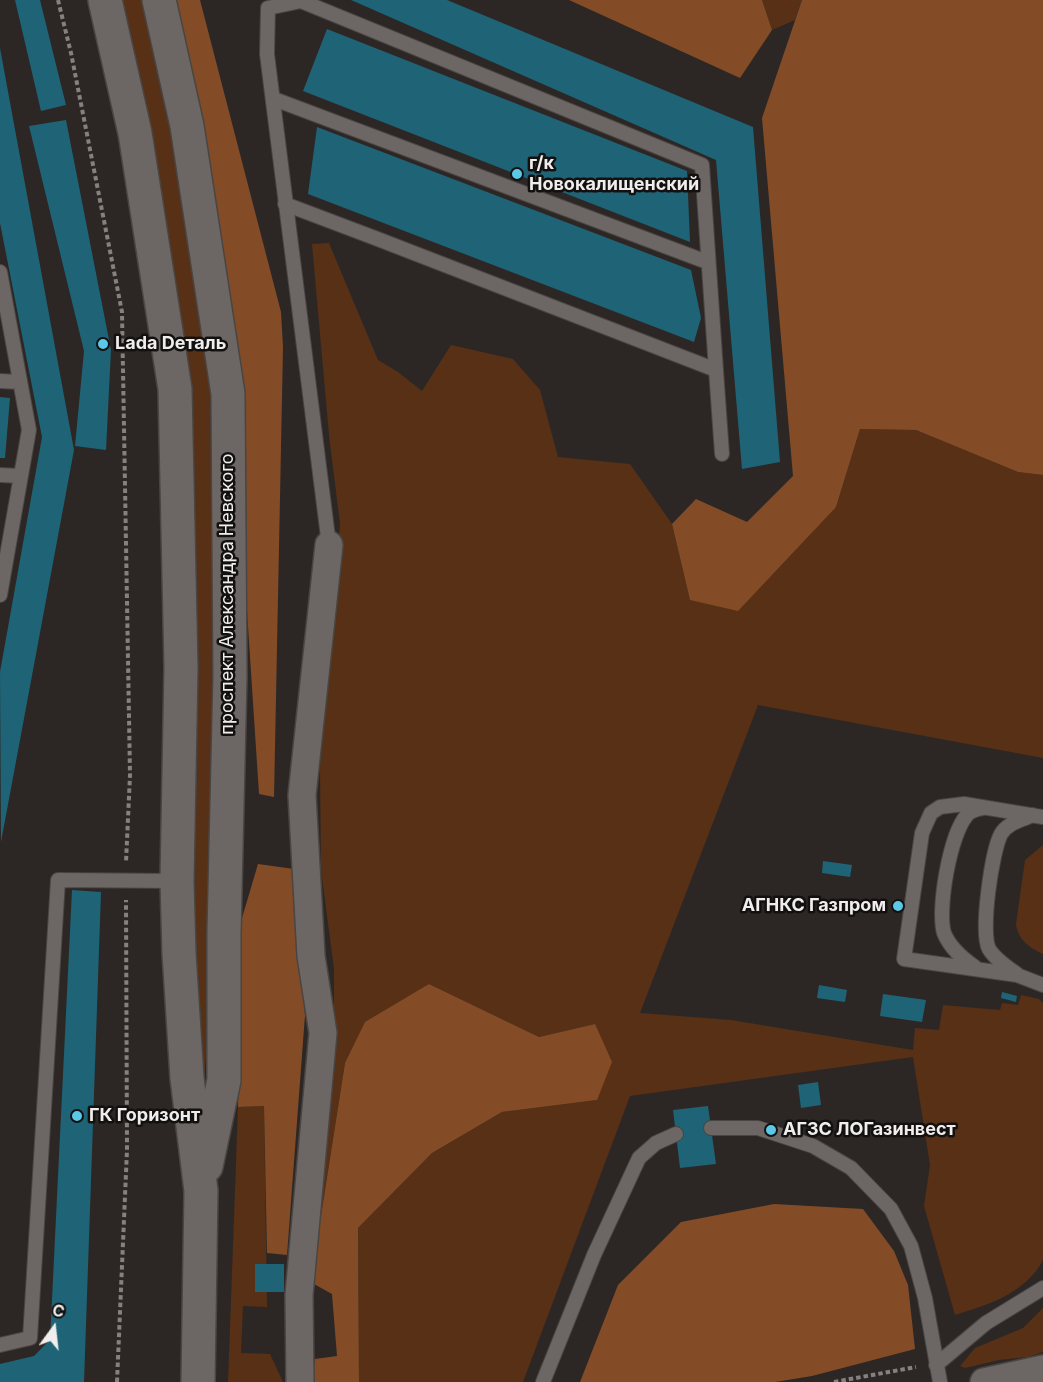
<!DOCTYPE html>
<meta charset="utf-8">
<style>
body{margin:0}
#map{position:relative;width:1043px;height:1382px;overflow:hidden;background:#2c2725;font-family:Inter,sans-serif}
canvas{display:block}
.north{position:absolute;left:24px;top:1298px;width:60px;height:60px;-webkit-text-stroke:4px #131110;paint-order:stroke;rotate:15deg;font-size:16px;font-weight:700;line-height:24px;text-align:center;color:#f0edec}
.north::after{content:'';display:block;margin:auto;width:21px;height:27px;background:#f0edec;clip-path:polygon(50% 0,100% 100%,50% 72%,0 100%)}
</style>
<div id="map">
<canvas width="1043" height="1382"></canvas>
<div class="north">С</div>
</div>
<script>
const g = document.querySelector('canvas').getContext('2d');
g.lineJoin = 'round';
function paint(path, color) {
  g.fillStyle = color;
  g.fill(path, 'evenodd');
}
function stroke(path, color, width, dash) {
  g.strokeStyle = color;
  g.lineWidth = width;
  g.lineCap = dash ? 'butt' : 'round';
  g.setLineDash(dash || []);
  g.stroke(path);
}
function drawText(font, color, halo, rows, align = 'center') {
  g.font = font + ' Inter,sans-serif';
  g.lineWidth = 5;
  g.setLineDash([]);
  g.textBaseline = 'middle';
  g.strokeStyle = halo;
  g.fillStyle = color;
  for (const [text, x, y, turn = 0] of rows) {
    g.save();
    g.translate(x, y);
    g.rotate((+turn || 0) * Math.PI / 180);
    g.textAlign = isNaN(turn) ? turn : align;
    if (halo) g.strokeText(text, 0, 0);
    g.fillText(text, 0, 0);
    g.restore();
  }
}
paint(new Path2D(`
 M 120,0 L 142,0 L 170,128 L 210,392 L 214,672 L 210,1012 L 204,1080 L 195,1011 L 192,918 L 193,670 Z
 M 762,0 L 802,0 L 795,20 L 772,30 Z
 M 329,243 L 378,360 L 398,372 L 422,391 L 451,345 L 513,359 L 540,390 L 558,457 L 630,464 L 672,524 L 690,600 L 836,507 L 860,429 L 916,430 L 1018,472 L 1043,475 L 1043,758 L 758,705 L 640,1013 L 731,1020 L 913,1050 L 915,1028 L 939,1030 L 943,1005 L 1000,1010 L 1002,1003 L 1018,1005 L 1021,995 L 1039,999 L 1043,1003 L 1043,1260 C 1026,1293 988,1305 955,1315 L 924,1206 L 930,1165 L 913,1057 L 630,1096 L 523,1382 L 359,1382 L 358,1228 L 432,1153 L 502,1112 L 597,1100 L 595,1024 L 539,1037 L 429,984 L 345,1063 L 318,1234 L 334,1025 L 334,969 L 321,870 L 320,767 L 340,524 L 329,435 L 312,244 Z
 M 1043,845 L 1043,954 C 1030,948 1018,940 1016,924 L 1025,860 Z
 M 264,1106 L 267,1307 L 243,1306 L 241,1353 L 270,1354 L 283,1382 L 228,1382 L 238,1107 Z
 M 1043,1308 L 1043,1352 L 1028,1357 L 999,1360 L 965,1368 L 960,1366 L 975,1348 L 1023,1328 Z`), '#573016');
paint(new Path2D(`
 M 171,0 L 200,0 L 281,312 L 283,347 L 274,797 L 259,794 L 247,611 L 243,424 Z
 M 569,0 L 762,0 L 772,30 L 740,78 Z
 M 802,0 L 1043,0 L 1043,475 L 1018,472 L 916,430 L 860,429 L 836,507 L 738,611 L 690,600 L 672,524 L 696,499 L 747,522 L 793,476 L 762,118 Z
 M 258,864 L 294,869 L 305,1015 L 287,1255 L 267,1253 L 264,1106 L 238,1107 L 242,918 Z
 M 429,984 L 539,1037 L 595,1024 L 612,1062 L 597,1100 L 502,1112 L 432,1153 L 358,1228 L 359,1382 L 311,1382 L 315,1359 L 337,1356 L 332,1294 L 314,1284 L 317,1241 L 345,1063 L 365,1022 Z
 M 774,1204 L 863,1209 L 894,1251 L 908,1285 L 915,1349 L 812,1376 L 775,1382 L 580,1382 L 618,1285 L 681,1222 Z`), '#834c26');
paint(new Path2D(`
 M 15,0 L 40,0 L 66,105 L 41,111 Z
 M 351,0 L 447,0 L 753,127 L 780,462 L 742,469 L 716,160 Z
 M 327,29 L 687,171 L 690,242 L 303,91 Z
 M 0,48 L 74,450 L 1,842 L 0,672 L 42,437 L 0,223 Z
 M 66,120 L 111,350 L 106,450 L 75,446 L 84,351 L 29,126 Z
 M 317,127 L 691,270 L 701,318 L 694,342 L 308,194 Z
 M 0,397 L 10,398 L 5,458 L 0,458 Z
 M 823,861 L 852,865 L 850,877 L 822,873 Z
 M 72,890 L 101,892 L 84,1382 L 0,1382 L 0,1364 L 34,1356 L 50,1340 Z
 M 819,985 L 847,990 L 845,1002 L 817,998 Z
 M 1002,992 L 1017,996 L 1016,1002 L 1001,998 Z
 M 883,994 L 926,1000 L 922,1022 L 880,1016 Z
 M 818,1082 L 821,1105 L 801,1108 L 798,1085 Z
 M 708,1106 L 716,1164 L 680,1168 L 673,1110 Z
 M 255,1264 L 284,1264 L 284,1292 L 255,1292 Z`), '#1f6376');
const lane = new Path2D(`
 M 274,99 L 707,262
 M 285,204 L 375,238 L 716,370 L 702,165 L 301,1 L 268,8 L 267,54 L 329,545
 M 0,272 L 29,430 L 0,595
 M 716,370 L 722,454
 M 0,381 L 19,382
 M 0,475 L 20,476
 M 1043,817 L 964,804 L 940,807 L 931,813 L 922,833 L 904,959 L 1017,975 L 1043,985
 M 975,967 C 962,958 950,948 944,933 C 937,909 950,834 967,815 C 971,810 977,809 983,808
 M 1017,974 C 1007,967 995,959 989,949 C 980,932 992,851 1001,834 C 1007,823 1022,820 1033,815
 M 711,1128 L 758,1128 L 813,1146 L 851,1168 L 891,1209 L 911,1246 L 925,1298 L 940,1382
 M 0,1345 L 30,1338 L 58,880 L 177,881
 M 936,1365 L 986,1323 L 1043,1288
 M 543,1382 L 594,1255 L 639,1158 L 656,1143 L 676,1134`);
const street = new Path2D(`
 M 300,1382 L 299,1295 L 323,1033 L 311,956 L 302,795 L 329,545
 M 984,1382 L 1043,1369`);
const secondary = new Path2D(`
 M 105,0 L 135,133 L 175,389 L 181,668 L 177,881 L 179,953 L 187,1078 L 201,1191 L 198,1382
 M 159,0 L 187,126 L 228,394 L 230,676 L 224,933 L 224,1080 L 206,1166`);
stroke(lane, '#494543', 16);
stroke(street, '#494543', 30);
stroke(secondary, '#494543', 36);
stroke(new Path2D(`
 M 58,0 L 71,53 L 122,312 L 130,775 L 126,862
 M 117,1382 L 127,1150 L 126,900
 M 834,1382 L 916,1367`), '#858180', 4, [4.5, 3]);
stroke(lane, '#6c6764', 14);
stroke(street, '#6c6764', 27);
stroke(secondary, '#6c6764', 33);
for (const [x, y, r, color] of [
 [517,174,6,"#5bc8e7"],
 [103,344,6,"#5bc8e7"],
 [898,906,6,"#5bc8e7"],
 [77,1116,6,"#5bc8e7"],
 [771,1130,6,"#5bc8e7"]
]) {
  const dot = new Path2D();
  dot.arc(x, y, r, 0, 2 * Math.PI);
  g.fillStyle = color;
  g.fill(dot);
  stroke(dot, '#131110', 2);
}
drawText('bold 18px', '#f0edec', '#131110', [
 ["г/к",529,164],
 ["Новокалищенский",529,185],
 ["Lada Dеталь",115,344],
 ["АГНКС Газпром",886,906,"right"],
 ["ГК Горизонт",89,1116],
 ["АГЗС ЛОГазинвест",783,1130]
], 'left');
drawText('18px', '#f0edec', '#131110', [
 ["проспект Александра Невского",228,594,-90]
]);
</script>
